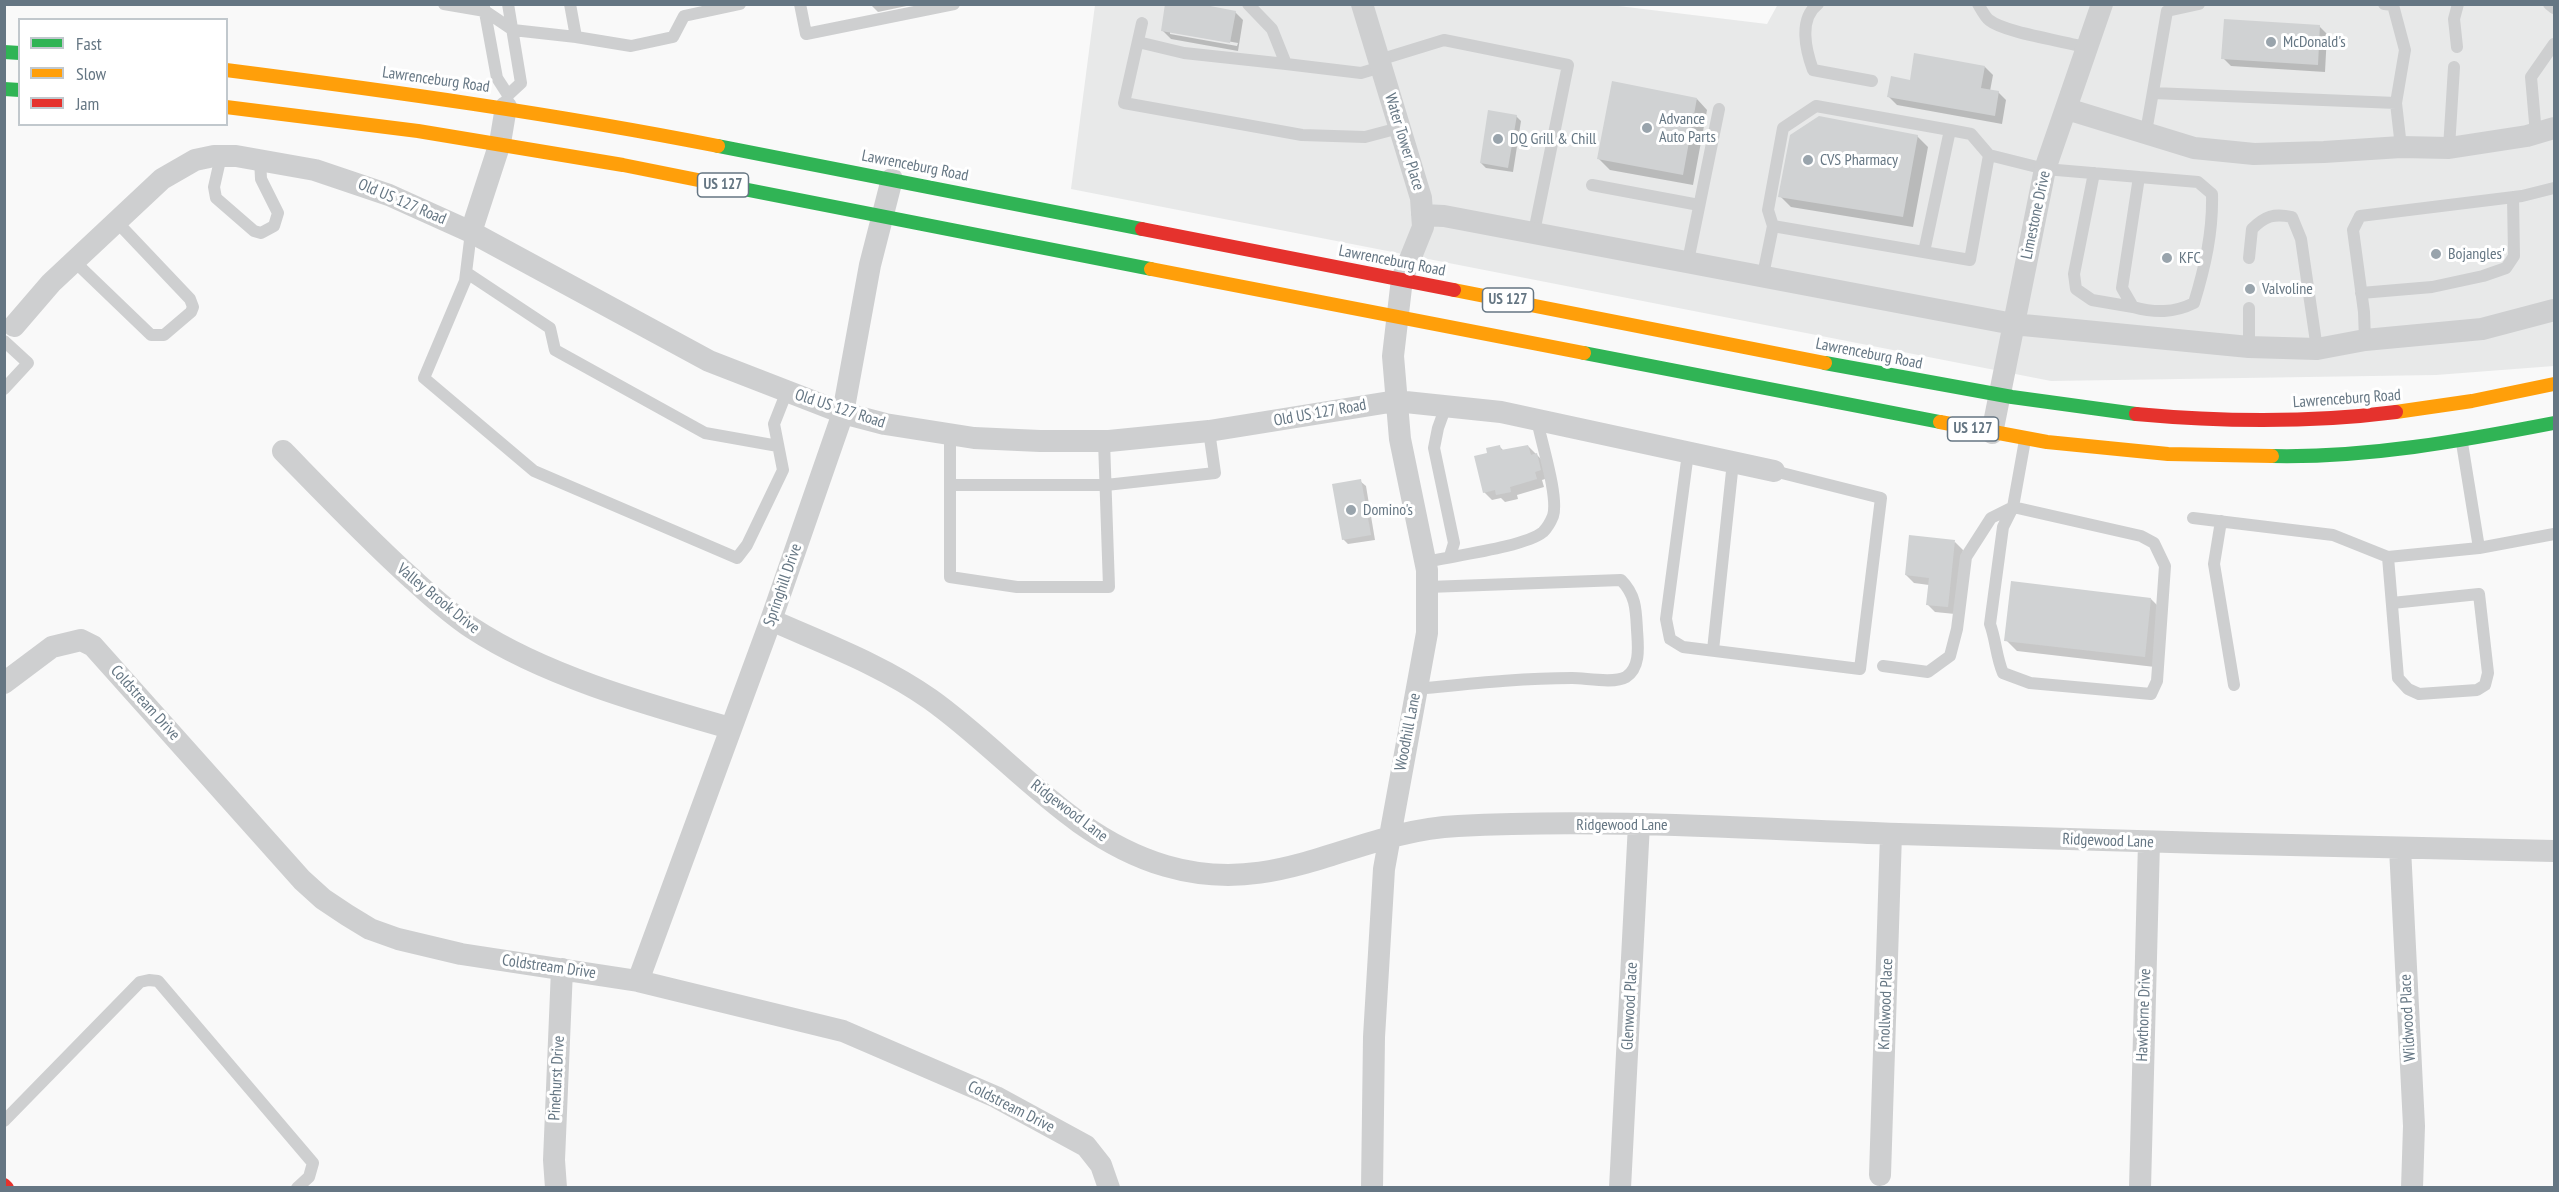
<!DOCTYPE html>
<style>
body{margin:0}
#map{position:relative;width:2559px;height:1192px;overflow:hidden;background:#f9f9f9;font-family:"PT Sans Narrow",sans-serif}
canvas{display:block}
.frame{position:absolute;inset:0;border:6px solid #657683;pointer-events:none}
.legend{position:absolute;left:18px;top:18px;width:210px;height:108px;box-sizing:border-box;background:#fff;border:2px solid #c1c8cd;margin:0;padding:8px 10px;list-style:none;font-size:18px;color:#657683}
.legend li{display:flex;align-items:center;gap:12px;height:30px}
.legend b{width:30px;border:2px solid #c1c8cd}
</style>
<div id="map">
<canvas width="2559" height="1192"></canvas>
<div class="frame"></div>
<ul class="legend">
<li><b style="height:8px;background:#30b455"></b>Fast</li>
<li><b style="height:8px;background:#ff9f0a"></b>Slow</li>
<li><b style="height:8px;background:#e5322d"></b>Jam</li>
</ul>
</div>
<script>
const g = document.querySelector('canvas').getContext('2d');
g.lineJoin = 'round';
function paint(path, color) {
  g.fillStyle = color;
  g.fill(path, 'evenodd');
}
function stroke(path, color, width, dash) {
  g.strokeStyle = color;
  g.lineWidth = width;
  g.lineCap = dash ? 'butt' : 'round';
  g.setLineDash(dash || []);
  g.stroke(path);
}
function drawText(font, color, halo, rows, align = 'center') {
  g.font = font + ' "PT Sans Narrow",sans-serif';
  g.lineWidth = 6;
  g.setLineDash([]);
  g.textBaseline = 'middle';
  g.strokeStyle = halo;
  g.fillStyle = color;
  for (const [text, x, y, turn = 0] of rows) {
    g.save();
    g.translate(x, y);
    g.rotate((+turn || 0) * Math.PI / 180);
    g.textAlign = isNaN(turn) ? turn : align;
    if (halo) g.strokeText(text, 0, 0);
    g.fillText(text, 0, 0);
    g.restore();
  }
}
paint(new Path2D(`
 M 1602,4 L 1767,24 L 1778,4 L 2554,5 L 2554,366 L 2436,375 L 2051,381 L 1071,189 L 1095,5 Z`), '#e8e9e9');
paint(new Path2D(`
 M 870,4 L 916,4 L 878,12 Z
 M 1235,12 L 1243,20 L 1238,51 L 1171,39 L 1163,31 ZM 1170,31 L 1238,43 L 1237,46 L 1170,34 Z
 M 2319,26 L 2327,34 L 2325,72 L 2231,66 L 2223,58 Z
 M 1985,67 L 1993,75 L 1990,91 L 1998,92 L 2006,100 L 2002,124 L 1897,105 L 1889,97 Z
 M 1697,99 L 1707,110 L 1693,185 L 1610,170 L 1599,159 Z
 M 1516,116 L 1521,121 L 1513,172 L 1486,168 L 1481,163 Z
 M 1917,136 L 1928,147 L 1913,227 L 1791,207 L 1780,196 Z
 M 1528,446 L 1545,463 L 1548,478 L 1542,480 L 1544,487 L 1517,495 L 1518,499 L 1505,502 L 1501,498 L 1492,500 L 1484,492 L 1489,454 L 1500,447 L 1504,451 Z
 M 1360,481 L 1366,486 L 1375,540 L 1348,544 L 1343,539 Z
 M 1955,542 L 1963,550 L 1955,614 L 1935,612 L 1927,604 L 1929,585 L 1914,583 L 1906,575 Z
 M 2151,599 L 2162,610 L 2155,667 L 2017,651 L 2006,640 Z`), '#0003');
paint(new Path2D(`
 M 1165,4 L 1200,4 L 1236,11 L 1230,43 L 1161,31 Z
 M 2224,19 L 2320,25 L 2318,65 L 2221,59 Z
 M 1914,53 L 1985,66 L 1981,88 L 1999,91 L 1995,116 L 1887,97 L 1891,76 L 1910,80 Z
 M 1612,81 L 1697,98 L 1683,175 L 1597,159 Z
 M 1488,110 L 1517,115 L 1508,168 L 1480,163 Z
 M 1819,116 L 1918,135 L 1903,217 L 1778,197 L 1790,135 Z
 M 1500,445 L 1501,450 L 1528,445 L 1531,455 L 1537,453 L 1541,470 L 1535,472 L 1537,479 L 1510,487 L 1511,492 L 1496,495 L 1495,490 L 1483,493 L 1474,456 L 1487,453 L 1486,448 Z
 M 1361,479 L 1371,535 L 1342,540 L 1332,484 Z
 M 1909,535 L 1955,540 L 1948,607 L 1926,605 L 1929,578 L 1905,575 Z
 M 2011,581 L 2151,598 L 2145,657 L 2004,641 Z`), '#d0d2d3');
stroke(new Path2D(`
 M 444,4 L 485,11 L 513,30 L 576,37
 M 570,4 L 576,37 L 631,46 L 673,37 L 684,16 L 740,4
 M 800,4 L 806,34 L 954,4
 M 1248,4 L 1272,29 L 1286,64 L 1361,73 L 1381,67
 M 1818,4 C 1798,19 1806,51 1813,70 L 1872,81
 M 1978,4 C 1981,9 1985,17 1989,20 C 2005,33 2065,41 2088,48
 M 2384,4 L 2393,5 L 2405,50 L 2396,103 L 2401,147
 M 2549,4 L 2554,8
 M 484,7 L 497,78 L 508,95
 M 1142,23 L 1124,103 L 1302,135 L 1365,137 L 1399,128
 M 1138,42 L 1184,53 L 1286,64
 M 2457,47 L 2454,19 L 2458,4
 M 1379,60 L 1444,40 L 1568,65 L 1534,232
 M 2153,93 L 2396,103
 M 506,106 L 508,95 L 521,83 L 508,4
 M 2146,132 L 2167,11 L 2199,4
 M 2536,134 L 2531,77 L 2554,44
 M 2449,148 L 2454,67
 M 221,156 L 214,187 L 216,198 L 254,231 L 261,233 L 274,226 L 278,213 L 261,179 L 260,158
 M 2094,173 L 2074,274 L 2076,289 L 2092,300 L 2133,307
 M 1592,185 L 1699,205
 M 1773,226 L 1768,210 L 1783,128 L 1816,106 L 1950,130
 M 471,232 L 465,281 L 424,378 L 534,471 L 737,558 L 747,545 L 783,470 L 774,424 L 787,391
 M 1924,252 L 1950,130 L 1971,134 L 1989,155
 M 2249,258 L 2252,229 C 2265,216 2274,213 2292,217 L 2301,239 L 2317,349
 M 74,261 L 151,335 L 164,335 L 191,312 L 193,307 L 190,299 L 116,221
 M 1688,261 L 1719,109
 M 467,273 L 550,328 L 555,350 L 705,433 L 778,446
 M 1763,275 L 1773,226 L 1970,260 L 1989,155 L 2045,169 L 2198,182 L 2212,194 C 2213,232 2205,267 2194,303 C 2174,313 2155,313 2133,307 L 2122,288 L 2139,177
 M 2361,293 L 2432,287 L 2483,276 L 2506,268 L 2514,256 L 2513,197
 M 2249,308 L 2249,347
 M 2365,340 L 2364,312 L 2353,230 L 2360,216 L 2522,196 L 2554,188
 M 4,341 L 28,363 L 4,389
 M 1446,406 L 1438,428 L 1434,448 L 1454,543 L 1450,556
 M 950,435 L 950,577 L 1017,587 L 1109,587 L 1104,441
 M 2462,443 L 2479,548
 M 1688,453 L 1666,619 L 1670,639 L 1683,647 L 1860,669 L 1881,498 L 1774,471
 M 950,485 L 1106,485 L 1215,473 L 1209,431
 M 2193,518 L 2333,535 L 2388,557 L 2479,548 L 2554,534
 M 2221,521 L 2214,564 L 2234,685
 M 2388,557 L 2398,678 L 2408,689 L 2419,694 L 2477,690 L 2485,685 L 2488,673 L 2479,594 L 2392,603
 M 1426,562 C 1451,556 1525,547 1543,532 C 1547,528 1551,521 1553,516 C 1559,497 1541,441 1537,420
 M 1713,650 L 1733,462
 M 1883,666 L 1928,672 L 1950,656 L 1957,629 L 1966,557 L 1991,518 L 2013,507 L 2141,536 L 2154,543 L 2165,566 L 2157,681 L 2151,694 L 2030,683 L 2003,673 C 1996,657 1996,640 1990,624 L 2003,527 L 2013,507 L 2025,440
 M 1416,689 C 1468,684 1519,678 1572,678 C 1586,678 1614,684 1626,677 C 1641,667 1638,646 1637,630 C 1636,610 1636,595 1621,580 L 1428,587
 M 4,1121 L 140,982 L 149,980 L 158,981 L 313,1163 L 309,1177 L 297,1188`), '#cecfd0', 12);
stroke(new Path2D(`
 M 1362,4 L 1421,198 L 1423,227 L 1402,279 L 1393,356 L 1400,439 L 1427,570 L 1427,633 L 1384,869 L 1374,1037 L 1372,1188
 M 2067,109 L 2194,148 L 2254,154 L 2324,152 L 2401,147 L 2449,148 L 2527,136 L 2554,128
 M 1422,215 L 1444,216 L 2013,324 L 2249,347 L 2317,349 L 2365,340 L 2482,329 L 2554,310
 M 471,232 L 500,143 L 506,107
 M 14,326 L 51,283 L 162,179 L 195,160 L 214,156 L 236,156 L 315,170 L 389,195 L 471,232 L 709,361 L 843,413 L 885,424 L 974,438 L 1040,441 L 1109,441 L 1209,431 L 1396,401 L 1501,412 L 1774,471
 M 1992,433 L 2045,169 L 2102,4
 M 283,451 C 324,493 365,536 409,576 C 429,594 449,613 472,628 C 545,676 646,704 730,728
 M 771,620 C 825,644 882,665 930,699 C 1009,755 1070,838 1166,866 C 1279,899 1352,831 1458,826 C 1605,818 1752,829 1899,834 C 2117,841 2336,847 2554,851
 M 4,683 L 52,647 L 81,640 L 93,646 L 302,880 L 323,899 L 347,915 L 370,929 L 398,939 L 461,954 L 638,981 L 843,1031 L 996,1097 L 1086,1146 L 1101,1165 L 1109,1188
 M 2400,848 L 2414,1126 L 2412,1188
 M 638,981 L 771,620 L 843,413 L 870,265 L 892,179
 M 1880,1175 L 1891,834
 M 556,1188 L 554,1160 L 562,969
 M 1620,1188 L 1639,824
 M 2140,1188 L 2149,842`), '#cecfd0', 22);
stroke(new Path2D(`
 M 4,52 L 20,53
 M 4,89 L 20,90
 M 718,146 L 1142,229
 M 728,186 L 1151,269
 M 1584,353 L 1940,422
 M 1825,363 L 2012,397 L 2136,414
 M 2272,456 C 2367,458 2461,441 2554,423`), '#30b455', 14);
stroke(new Path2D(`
 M 226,70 C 391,91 555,114 718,146
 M 226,107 L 418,131 L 623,165 L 728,186
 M 1151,269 L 1584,353
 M 1454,290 L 1825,363
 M 2396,412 L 2472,401 L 2554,384
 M 1940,422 L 2047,442 L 2168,454 L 2272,456`), '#ff9f0a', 14);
stroke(new Path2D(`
 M 1142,229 L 1454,290
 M 2136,414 C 2223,422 2310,423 2396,412
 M 4,1185 L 7,1188`), '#e5322d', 14);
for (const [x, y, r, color] of [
 [2271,42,6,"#99a4ac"],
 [1647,128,6,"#99a4ac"],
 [1498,139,6,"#99a4ac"],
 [1808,160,6,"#99a4ac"],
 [2436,254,6,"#99a4ac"],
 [2167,258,6,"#99a4ac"],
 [2250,289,6,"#99a4ac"],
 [1351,510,6,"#99a4ac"]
]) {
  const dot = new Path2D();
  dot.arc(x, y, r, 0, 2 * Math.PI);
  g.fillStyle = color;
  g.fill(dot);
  stroke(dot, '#fff', 2);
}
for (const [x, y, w] of [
 [723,185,51],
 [1508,300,51],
 [1973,429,51]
]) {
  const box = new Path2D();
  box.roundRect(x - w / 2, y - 12, w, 24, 4.5);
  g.fillStyle = '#fff';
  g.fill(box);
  stroke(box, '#657683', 1.5);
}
drawText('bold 15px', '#657683', null, [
 ["US 127",723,185],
 ["US 127",1508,300],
 ["US 127",1973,429]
]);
drawText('16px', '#657683', '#fff', [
 ["McDonald's",2283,42],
 ["Advance",1659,119],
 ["Auto Parts",1659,137],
 ["DQ Grill & Chill",1510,139],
 ["CVS Pharmacy",1820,160],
 ["Bojangles'",2448,254],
 ["KFC",2179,258],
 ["Valvoline",2262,289],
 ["Domino's",1363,510]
], 'left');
drawText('16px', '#657683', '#fff', [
 ["Lawrenceburg Road",436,80,8],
 ["Water Tower Place",1404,142,73],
 ["Lawrenceburg Road",915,166,11],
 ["Old US 127 Road",402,202,23],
 ["Limestone Drive",2036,215,-78],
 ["Lawrenceburg Road",1392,261,11],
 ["Lawrenceburg Road",1869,354,11],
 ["Lawrenceburg Road",2347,399,-4],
 ["Old US 127 Road",840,409,18],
 ["Old US 127 Road",1320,413,-10],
 ["Springhill Drive",783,585,-71],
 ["Valley Brook Drive",438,599,39],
 ["Coldstream Drive",145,703,48],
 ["Woodhill Lane",1408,732,-79],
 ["Ridgewood Lane",1069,811,37],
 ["Ridgewood Lane",1622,825],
 ["Ridgewood Lane",2108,841,2],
 ["Coldstream Drive",549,967,8],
 ["Knollwood Place",1886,1004,-88],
 ["Glenwood Place",1630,1006,-87],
 ["Hawthorne Drive",2144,1015,-88],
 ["Wildwood Place",2408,1018,-93],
 ["Pinehurst Drive",557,1078,-87],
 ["Coldstream Drive",1011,1107,27]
]);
</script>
